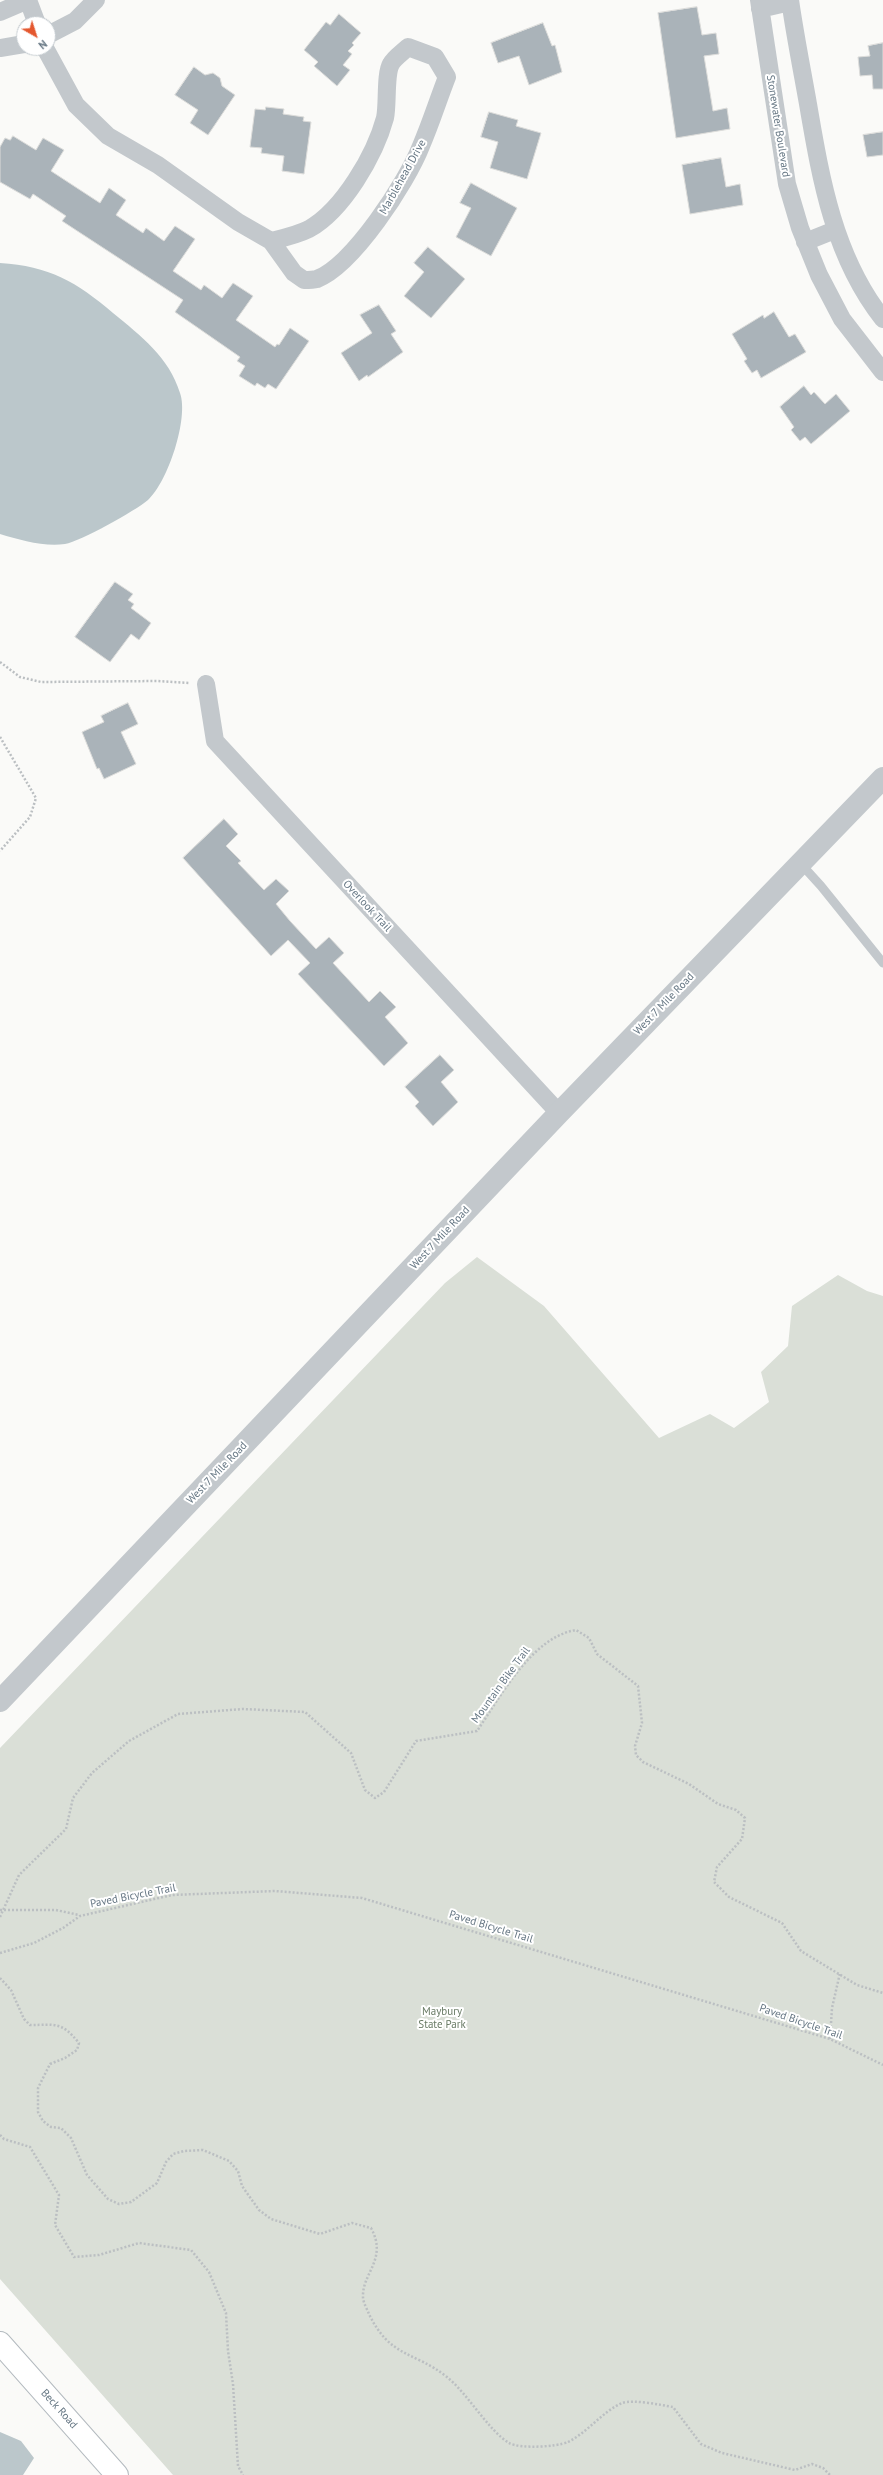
<!DOCTYPE html>
<style>
body{margin:0}
#map{position:relative;width:883px;height:2475px;overflow:hidden;background:#fafaf8;font-family:"PT Sans",sans-serif}
canvas{display:block}
.north{position:absolute;left:16px;top:16px;width:40px;height:40px;box-sizing:border-box;background:#fff;border:1px solid #c1c8cd;border-radius:50%;rotate:141deg;font-size:11px;font-weight:700;line-height:16px;text-align:center;color:#657683}
.north::after{content:'';display:block;margin:auto;width:14px;height:18px;background:#e4572e;clip-path:polygon(50% 0,100% 100%,50% 72%,0 100%)}
</style>
<div id="map">
<canvas width="883" height="2475"></canvas>
<div class="north">N</div>
</div>
<script>
const g = document.querySelector('canvas').getContext('2d');
g.lineJoin = 'round';
function paint(path, color) {
  g.fillStyle = color;
  g.fill(path, 'evenodd');
}
function stroke(path, color, width, dash) {
  g.strokeStyle = color;
  g.lineWidth = width;
  g.lineCap = dash ? 'butt' : 'round';
  g.setLineDash(dash || []);
  g.stroke(path);
}
function drawText(font, color, halo, rows, align = 'center') {
  g.font = font + ' "PT Sans",sans-serif';
  g.lineWidth = 4;
  g.setLineDash([]);
  g.textBaseline = 'middle';
  g.strokeStyle = halo;
  g.fillStyle = color;
  for (const [text, x, y, turn = 0] of rows) {
    g.save();
    g.translate(x, y);
    g.rotate((+turn || 0) * Math.PI / 180);
    g.textAlign = isNaN(turn) ? turn : align;
    if (halo) g.strokeText(text, 0, 0);
    g.fillText(text, 0, 0);
    g.restore();
  }
}
paint(new Path2D(`
 M 477,1257 L 544,1306 L 659,1438 L 710,1414 L 734,1428 L 769,1402 L 761,1372 L 788,1346 L 792,1306 L 838,1275 L 867,1291 L 883,1296 L 883,2475 L 173,2475 L 0,2279 L 0,1748 L 445,1283 Z`), '#dadfd7');
paint(new Path2D(`
 M 0,263 C 49,266 77,282 113,313 C 141,336 169,357 180,393 C 189,418 168,482 148,500 C 135,511 81,541 65,544 C 44,547 20,540 0,534 Z
 M 0,2432 L 21,2441 L 34,2458 L 23,2475 L 0,2475 Z`), '#bbc7cb');
const building = new Path2D(`
 M 697,7 L 702,35 L 716,33 L 719,54 L 704,56 L 713,111 L 727,108 L 730,129 L 676,138 L 658,13 Z
 M 339,14 L 361,33 L 352,43 L 354,45 L 348,51 L 352,54 L 343,65 L 350,70 L 337,86 L 314,66 L 318,62 L 304,50 L 326,22 L 330,25 Z
 M 543,23 L 552,46 L 555,45 L 562,72 L 529,85 L 519,56 L 498,63 L 491,43 Z
 M 883,43 L 883,89 L 873,89 L 872,75 L 860,76 L 858,57 L 870,56 L 868,46 Z
 M 194,67 L 205,75 L 213,73 L 220,78 L 222,86 L 235,95 L 208,135 L 190,123 L 198,110 L 175,95 Z
 M 266,107 L 284,109 L 283,114 L 304,117 L 303,121 L 311,122 L 304,174 L 282,171 L 284,156 L 261,153 L 262,148 L 250,147 L 255,109 L 265,110 Z
 M 489,112 L 518,120 L 516,126 L 541,133 L 527,179 L 490,168 L 498,142 L 481,137 Z
 M 883,132 L 883,155 L 867,157 L 863,135 Z
 M 13,136 L 36,150 L 43,138 L 64,150 L 51,171 L 100,203 L 109,188 L 126,200 L 116,215 L 143,233 L 146,228 L 164,241 L 175,226 L 195,239 L 173,271 L 201,290 L 204,285 L 222,298 L 233,283 L 253,296 L 236,320 L 275,347 L 277,344 L 279,345 L 290,328 L 309,341 L 276,389 L 268,384 L 265,388 L 257,383 L 255,386 L 239,376 L 245,366 L 237,361 L 240,357 L 175,312 L 183,300 L 62,221 L 66,216 L 33,194 L 30,199 L 0,182 L 0,147 L 5,138 L 10,140 Z
 M 721,158 L 726,187 L 740,184 L 743,205 L 690,214 L 682,165 Z
 M 471,183 L 517,208 L 491,256 L 456,237 L 471,208 L 460,203 Z
 M 428,247 L 465,279 L 431,318 L 404,296 L 424,272 L 414,263 Z
 M 379,305 L 396,331 L 391,334 L 403,352 L 368,377 L 367,375 L 359,381 L 341,353 L 372,333 L 360,315 Z
 M 774,312 L 789,337 L 795,334 L 806,352 L 761,378 L 757,370 L 752,373 L 744,361 L 747,359 L 732,334 L 763,315 L 764,318 Z
 M 804,386 L 811,395 L 814,392 L 825,404 L 836,394 L 850,411 L 811,444 L 805,437 L 800,441 L 791,430 L 794,427 L 780,407 Z
 M 115,582 L 133,594 L 128,600 L 134,604 L 131,608 L 151,623 L 139,640 L 131,634 L 110,662 L 75,637 Z
 M 128,703 L 138,724 L 121,732 L 136,764 L 104,779 L 99,768 L 97,769 L 82,732 L 104,722 L 101,716 Z
 M 224,819 L 238,834 L 226,846 L 241,861 L 238,863 L 264,890 L 276,879 L 289,891 L 276,904 L 290,921 L 316,949 L 329,937 L 344,953 L 333,963 L 369,1002 L 380,991 L 396,1007 L 385,1017 L 408,1043 L 384,1066 L 298,974 L 310,963 L 288,940 L 271,956 L 183,858 Z
 M 440,1055 L 454,1070 L 441,1082 L 458,1102 L 433,1126 L 415,1106 L 419,1102 L 405,1087 Z`);
paint(building, '#aab3b9');
stroke(building, '#dcdcda', 1);
const secondary = new Path2D(`
 M 0,2343 L 117,2475`);
stroke(secondary, '#b3babf', 24);
stroke(new Path2D(`
 M 0,662 L 20,677 L 41,682 L 157,681 L 190,683
 M 0,737 L 36,798 L 30,817 L 0,851
 M 0,1910 L 56,1910 L 79,1915
 M 0,1917 L 19,1875 L 66,1829 L 73,1798 L 92,1773 L 129,1741 L 178,1714 L 243,1709 L 305,1712 L 351,1753 L 365,1790 L 375,1798 L 384,1792 L 416,1741 L 477,1731 C 501,1696 532,1637 576,1630 L 589,1638 L 597,1654 L 638,1686 L 642,1723 L 635,1746 L 636,1755 L 643,1762 L 689,1784 L 718,1804 L 736,1810 L 745,1818 L 742,1839 L 717,1867 L 714,1882 L 729,1897 L 782,1923 L 801,1951 L 857,1985 L 883,1993
 M 0,1953 L 34,1943 L 63,1928 L 80,1916 L 172,1895 L 275,1891 L 362,1898 L 830,2039 L 883,2065
 M 0,1978 L 11,1990 L 24,2019 L 30,2025 C 56,2025 61,2021 79,2043 L 77,2050 L 65,2058 L 50,2064 L 38,2088 L 38,2112 L 43,2121 L 51,2127 L 61,2128 L 71,2138 L 87,2175 L 108,2199 L 119,2204 L 131,2202 L 157,2183 L 166,2162 L 173,2154 L 184,2151 L 203,2150 L 229,2161 L 238,2171 L 242,2186 L 259,2210 L 271,2219 L 320,2234 L 352,2223 L 371,2228 C 388,2259 362,2273 363,2297 C 363,2302 367,2309 369,2314 C 390,2358 414,2351 447,2377 C 469,2395 487,2429 509,2443 C 520,2449 556,2447 568,2442 C 588,2432 602,2412 622,2403 C 633,2399 661,2405 673,2407 L 701,2444 L 722,2453 L 795,2470 L 812,2464 L 823,2468 L 830,2475
 M 830,2039 L 832,2008 L 840,1973
 M 0,2135 L 4,2139 L 30,2147 L 59,2195 L 55,2225 L 74,2257 L 99,2255 L 139,2243 L 191,2250 L 209,2272 L 226,2313 L 228,2351 L 233,2384 L 238,2466 L 243,2475`), '#bbbfc2', 2.5, [2, 2]);
stroke(new Path2D(`
 M 801,864 L 821,886 L 883,963`), '#c3c8cc', 9);
stroke(new Path2D(`
 M 28,0 L 37,24
 M 759,0 L 787,184 L 800,228 L 819,275 L 842,319 L 883,372
 M 790,0 C 795,35 802,70 808,104 C 821,180 834,257 883,319
 M 760,9 L 790,2
 M 0,12 L 28,0
 M 48,35 L 75,21 L 96,0
 M 0,48 L 24,44
 M 45,48 L 76,105 L 108,136 L 158,165 L 238,222 L 271,241 L 294,273 L 304,280 C 308,280 313,280 317,279 C 353,265 407,182 421,146 C 431,123 438,100 447,77 L 435,57 L 408,47 C 403,52 394,58 391,64 C 385,74 388,105 385,118 C 375,155 343,210 309,229 C 297,235 283,238 271,241
 M 805,242 L 835,230
 M 206,684 L 215,741 L 559,1113`), '#c3c8cc', 18);
stroke(new Path2D(`
 M 0,1701 L 559,1113 L 883,778`), '#c3c8cc', 22);
stroke(secondary, '#fff', 22);
drawText('11px', '#657683', '#fff', [
 ["Stonewater Boulevard",778,126,81],
 ["Marblehead Drive",403,177,-61],
 ["Overlook Trail",367,906,47],
 ["West 7 Mile Road",664,1004,-46],
 ["West 7 Mile Road",440,1238,-47],
 ["West 7 Mile Road",217,1473,-46],
 ["Mountain Bike Trail",501,1685,-54],
 ["Paved Bicycle Trail",133,1896,-11],
 ["Paved Bicycle Trail",491,1927,17],
 ["Paved Bicycle Trail",801,2022,19],
 ["Beck Road",59,2409,48]
]);
drawText('11px', '#687a64', '#fff', [
 ["Maybury",442,2012],
 ["State Park",442,2025]
]);
</script>
